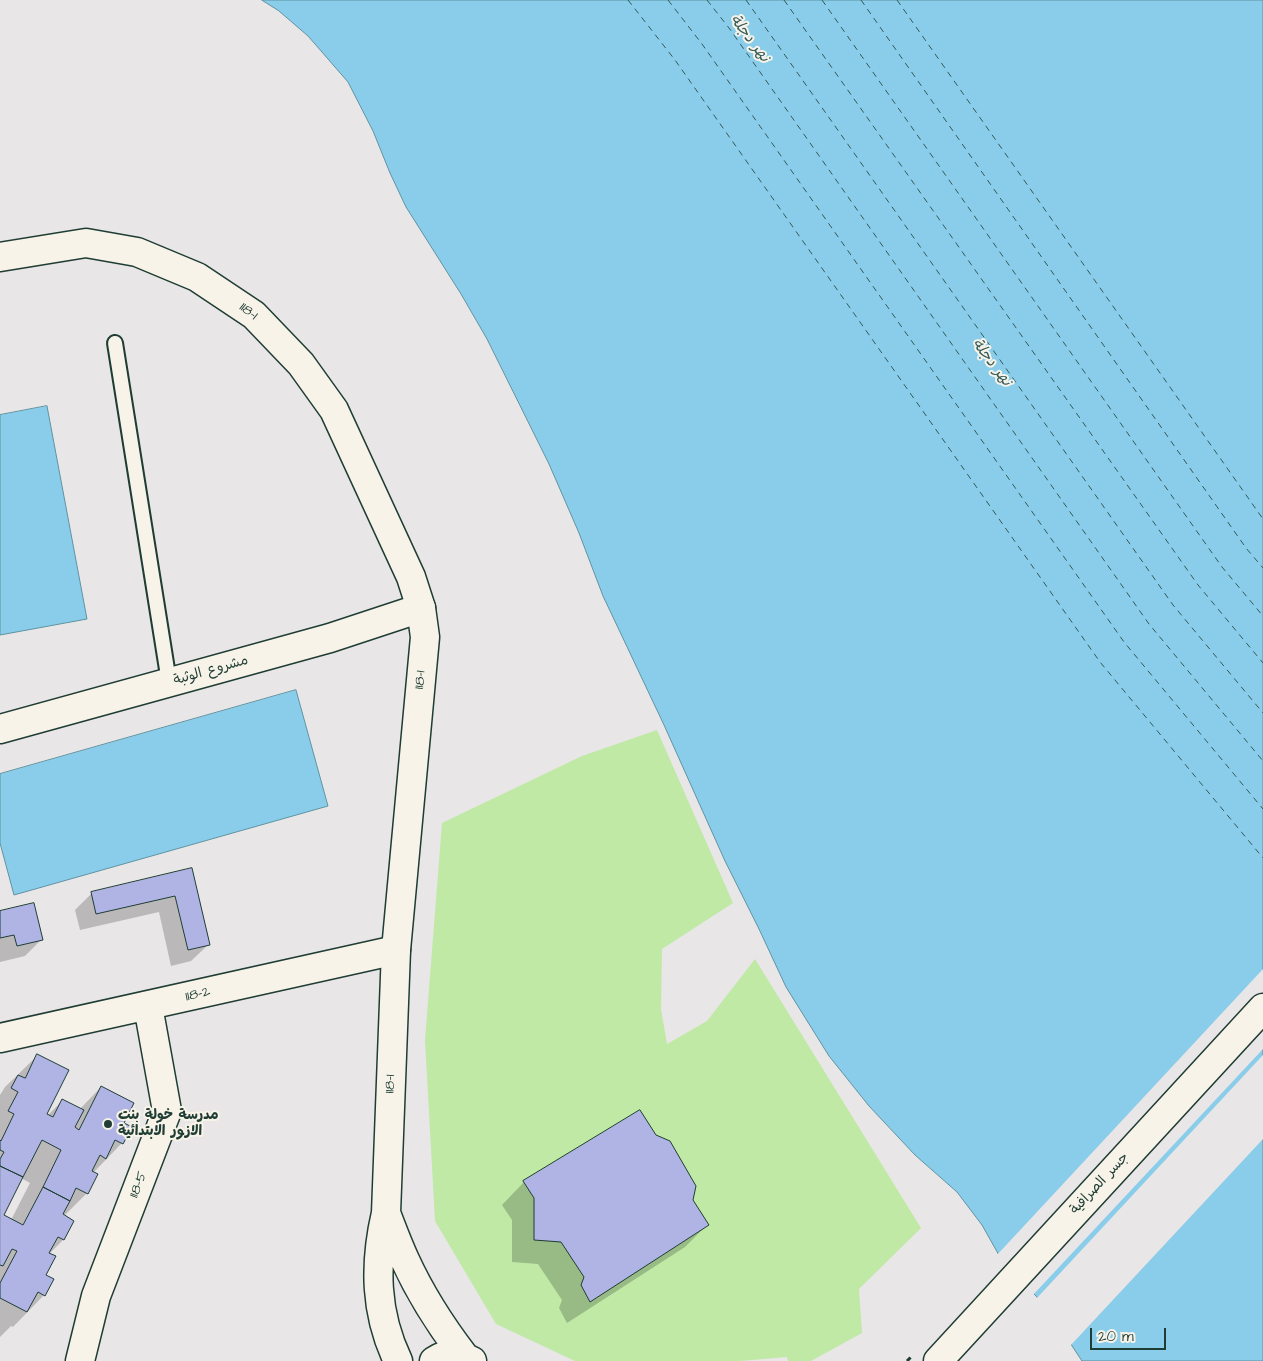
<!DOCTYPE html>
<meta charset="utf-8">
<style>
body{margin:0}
#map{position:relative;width:1263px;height:1361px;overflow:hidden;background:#e9e6e7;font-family:"Architects Daughter",sans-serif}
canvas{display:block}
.scale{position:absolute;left:1090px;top:1328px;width:76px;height:22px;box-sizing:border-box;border:2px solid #1f3d34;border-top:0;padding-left:6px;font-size:15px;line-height:18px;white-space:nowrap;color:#1f3d34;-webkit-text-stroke:4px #f7f3e8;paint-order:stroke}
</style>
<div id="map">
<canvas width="1263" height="1361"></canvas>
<div class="scale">20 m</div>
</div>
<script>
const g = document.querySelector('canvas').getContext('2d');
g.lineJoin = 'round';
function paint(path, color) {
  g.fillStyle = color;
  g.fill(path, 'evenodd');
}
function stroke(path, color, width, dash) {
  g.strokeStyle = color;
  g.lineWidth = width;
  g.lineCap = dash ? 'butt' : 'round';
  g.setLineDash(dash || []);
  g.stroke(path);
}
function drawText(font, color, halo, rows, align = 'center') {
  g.font = font + ' "Architects Daughter","Playpen Sans Arabic",sans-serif';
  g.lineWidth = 4;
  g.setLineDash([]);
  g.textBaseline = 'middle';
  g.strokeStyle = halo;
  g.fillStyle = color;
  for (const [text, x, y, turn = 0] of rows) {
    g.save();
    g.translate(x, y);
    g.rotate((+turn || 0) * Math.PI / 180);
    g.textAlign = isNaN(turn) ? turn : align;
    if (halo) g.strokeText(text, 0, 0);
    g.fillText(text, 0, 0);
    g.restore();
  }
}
paint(new Path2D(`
 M 657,730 L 733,903 L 662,949 L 661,1009 L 667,1044 L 707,1021 L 755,959 L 921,1228 L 859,1289 L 862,1333 L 811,1361 L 788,1361 L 787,1357 L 740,1361 L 575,1361 L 496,1324 L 435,1221 L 425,1040 L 442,823 L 582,756 Z`), '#bfe9a5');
const water = new Path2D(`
 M 262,0 L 1263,0 L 1263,1361 L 1082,1361 L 1047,1308 L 1000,1257 L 982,1225 L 957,1192 L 915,1155 L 869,1106 L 829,1056 L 786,987 L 759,929 L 725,861 L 664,725 L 603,596 L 579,533 L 549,464 L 487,339 L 461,294 L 406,207 L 390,173 L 373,131 L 348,82 L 308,36 L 279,11 Z
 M 47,406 L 87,619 L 0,635 L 0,415 Z
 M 296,690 L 328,806 L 14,895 L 0,843 L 0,774 Z`);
paint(water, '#89cdea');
stroke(water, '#5f93a1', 1);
paint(new Path2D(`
 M 1263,969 L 1263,1049 L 1032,1296 L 996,1256 Z
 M 1263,1055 L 1263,1139 L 1070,1346 L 1045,1309 L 1036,1299 Z`), '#e9e6e7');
paint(new Path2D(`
 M 191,870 L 208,945 L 191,961 L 171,966 L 159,912 L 80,930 L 75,910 L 92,893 Z
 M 0,912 L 42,939 L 25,956 L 0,962 Z
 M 37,1056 L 45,1114 L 48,1115 L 62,1101 L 80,1109 L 101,1087 L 122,1123 L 122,1143 L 93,1173 L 96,1175 L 86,1194 L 64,1216 L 72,1221 L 63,1240 L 49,1254 L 45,1275 L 44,1295 L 13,1327 L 11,1326 L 0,1337 L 0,1095 L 5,1087 ZM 21,1178 L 30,1183 L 11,1220 L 2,1215 Z
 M 524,1182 L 692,1200 L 707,1225 L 685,1247 L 567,1323 L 559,1308 L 562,1300 L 538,1264 L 512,1262 L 512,1220 L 502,1205 Z`), '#0003');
stroke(new Path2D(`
 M 628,0 L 675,60 L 1100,662 L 1263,858
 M 668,0 L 702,44 L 1124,642 L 1263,809
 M 707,0 L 729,28 L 1149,624 L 1263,761
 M 746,0 L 1173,605 L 1263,713
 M 784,0 L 1198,585 L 1263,663
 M 822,0 L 1222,567 L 1263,616
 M 861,0 L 1246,548 L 1263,568
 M 897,0 L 1263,519`), '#345a58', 1, [6, 5]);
const building = new Path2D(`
 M 192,868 L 210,945 L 188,950 L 175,896 L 96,914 L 91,892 Z
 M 34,903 L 43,940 L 17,946 L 14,935 L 0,938 L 0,911 Z
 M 37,1054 L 69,1070 L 47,1114 L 53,1117 L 62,1099 L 84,1110 L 75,1127 L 79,1130 L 101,1086 L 134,1103 L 124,1123 L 132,1127 L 123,1144 L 115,1140 L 106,1159 L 100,1155 L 92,1171 L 98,1174 L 88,1194 L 76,1188 L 70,1201 L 43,1187 L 61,1150 L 42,1140 L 23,1177 L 0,1166 L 0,1159 L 4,1152 L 0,1150 L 0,1140 L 1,1141 L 14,1114 L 8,1111 L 18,1092 L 11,1088 L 18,1075 L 25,1078 Z
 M 640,1110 L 656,1135 L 670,1141 L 696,1186 L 693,1200 L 709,1225 L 590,1302 L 581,1285 L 584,1277 L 561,1242 L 534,1240 L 534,1198 L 523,1181 Z
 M 0,1166 L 23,1177 L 4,1215 L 23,1225 L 43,1187 L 70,1201 L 63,1214 L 74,1221 L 64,1240 L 58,1237 L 49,1253 L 56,1256 L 46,1275 L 54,1279 L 45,1296 L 38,1292 L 27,1312 L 0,1298 L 0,1283 L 17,1251 L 12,1249 L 3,1266 L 0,1265 Z`);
paint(building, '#afb4e5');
stroke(building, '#1f3d34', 1);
const lane = new Path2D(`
 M 115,343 L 169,682`);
const street = new Path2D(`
 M 0,729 L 330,638 L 421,608
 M 0,1038 L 396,950
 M 80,1361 L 96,1296 L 167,1111 L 148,1006`);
const secondary = new Path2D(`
 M 0,257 L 86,243 L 137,252 L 197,277 L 254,315 L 301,364 L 334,410 L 411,577 L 421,608 L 425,637 L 396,950 L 386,1213 C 374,1265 375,1313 398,1361
 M 386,1213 C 392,1229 398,1245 405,1260 C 421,1295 441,1326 464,1356
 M 434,1361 C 448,1352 458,1353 472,1361`);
const primary = new Path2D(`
 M 938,1361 L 1263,1008`);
stroke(lane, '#1f3d34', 18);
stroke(street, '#1f3d34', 31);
stroke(secondary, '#1f3d34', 31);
stroke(primary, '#1f3d34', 31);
stroke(new Path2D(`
 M 907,1361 L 912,1356`), '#1f3d34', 3, [5, 4]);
stroke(lane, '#f7f3e8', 14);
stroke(street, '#f7f3e8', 28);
stroke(secondary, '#f7f3e8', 28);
stroke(primary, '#f7f3e8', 28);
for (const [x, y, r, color] of [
 [108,1124,5,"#1f3d34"]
]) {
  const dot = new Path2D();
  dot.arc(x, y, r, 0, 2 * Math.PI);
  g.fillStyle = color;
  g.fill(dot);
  stroke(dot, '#f7f3e8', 2);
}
drawText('14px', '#1f3d34', '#f7f3e8', [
 ["118-1",248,312,37],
 ["مشروع الوثبة",211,671,-16],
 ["118-1",421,680,-85],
 ["118-2",198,995,-13],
 ["118-1",391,1084,-88],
 ["جسر الصرافية",1100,1184,-47],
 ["118-5",139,1185,-69]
]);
drawText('bold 14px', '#1f3d34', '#f7f3e8', [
 ["مدرسة خولة بنت",118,1116],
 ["الازور الابتدائية",118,1132]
], 'left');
drawText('italic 15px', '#345a58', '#f7f3e8', [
 ["نهر دجلة",749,39,53],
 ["نهر دجلة",991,363,53]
]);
</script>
